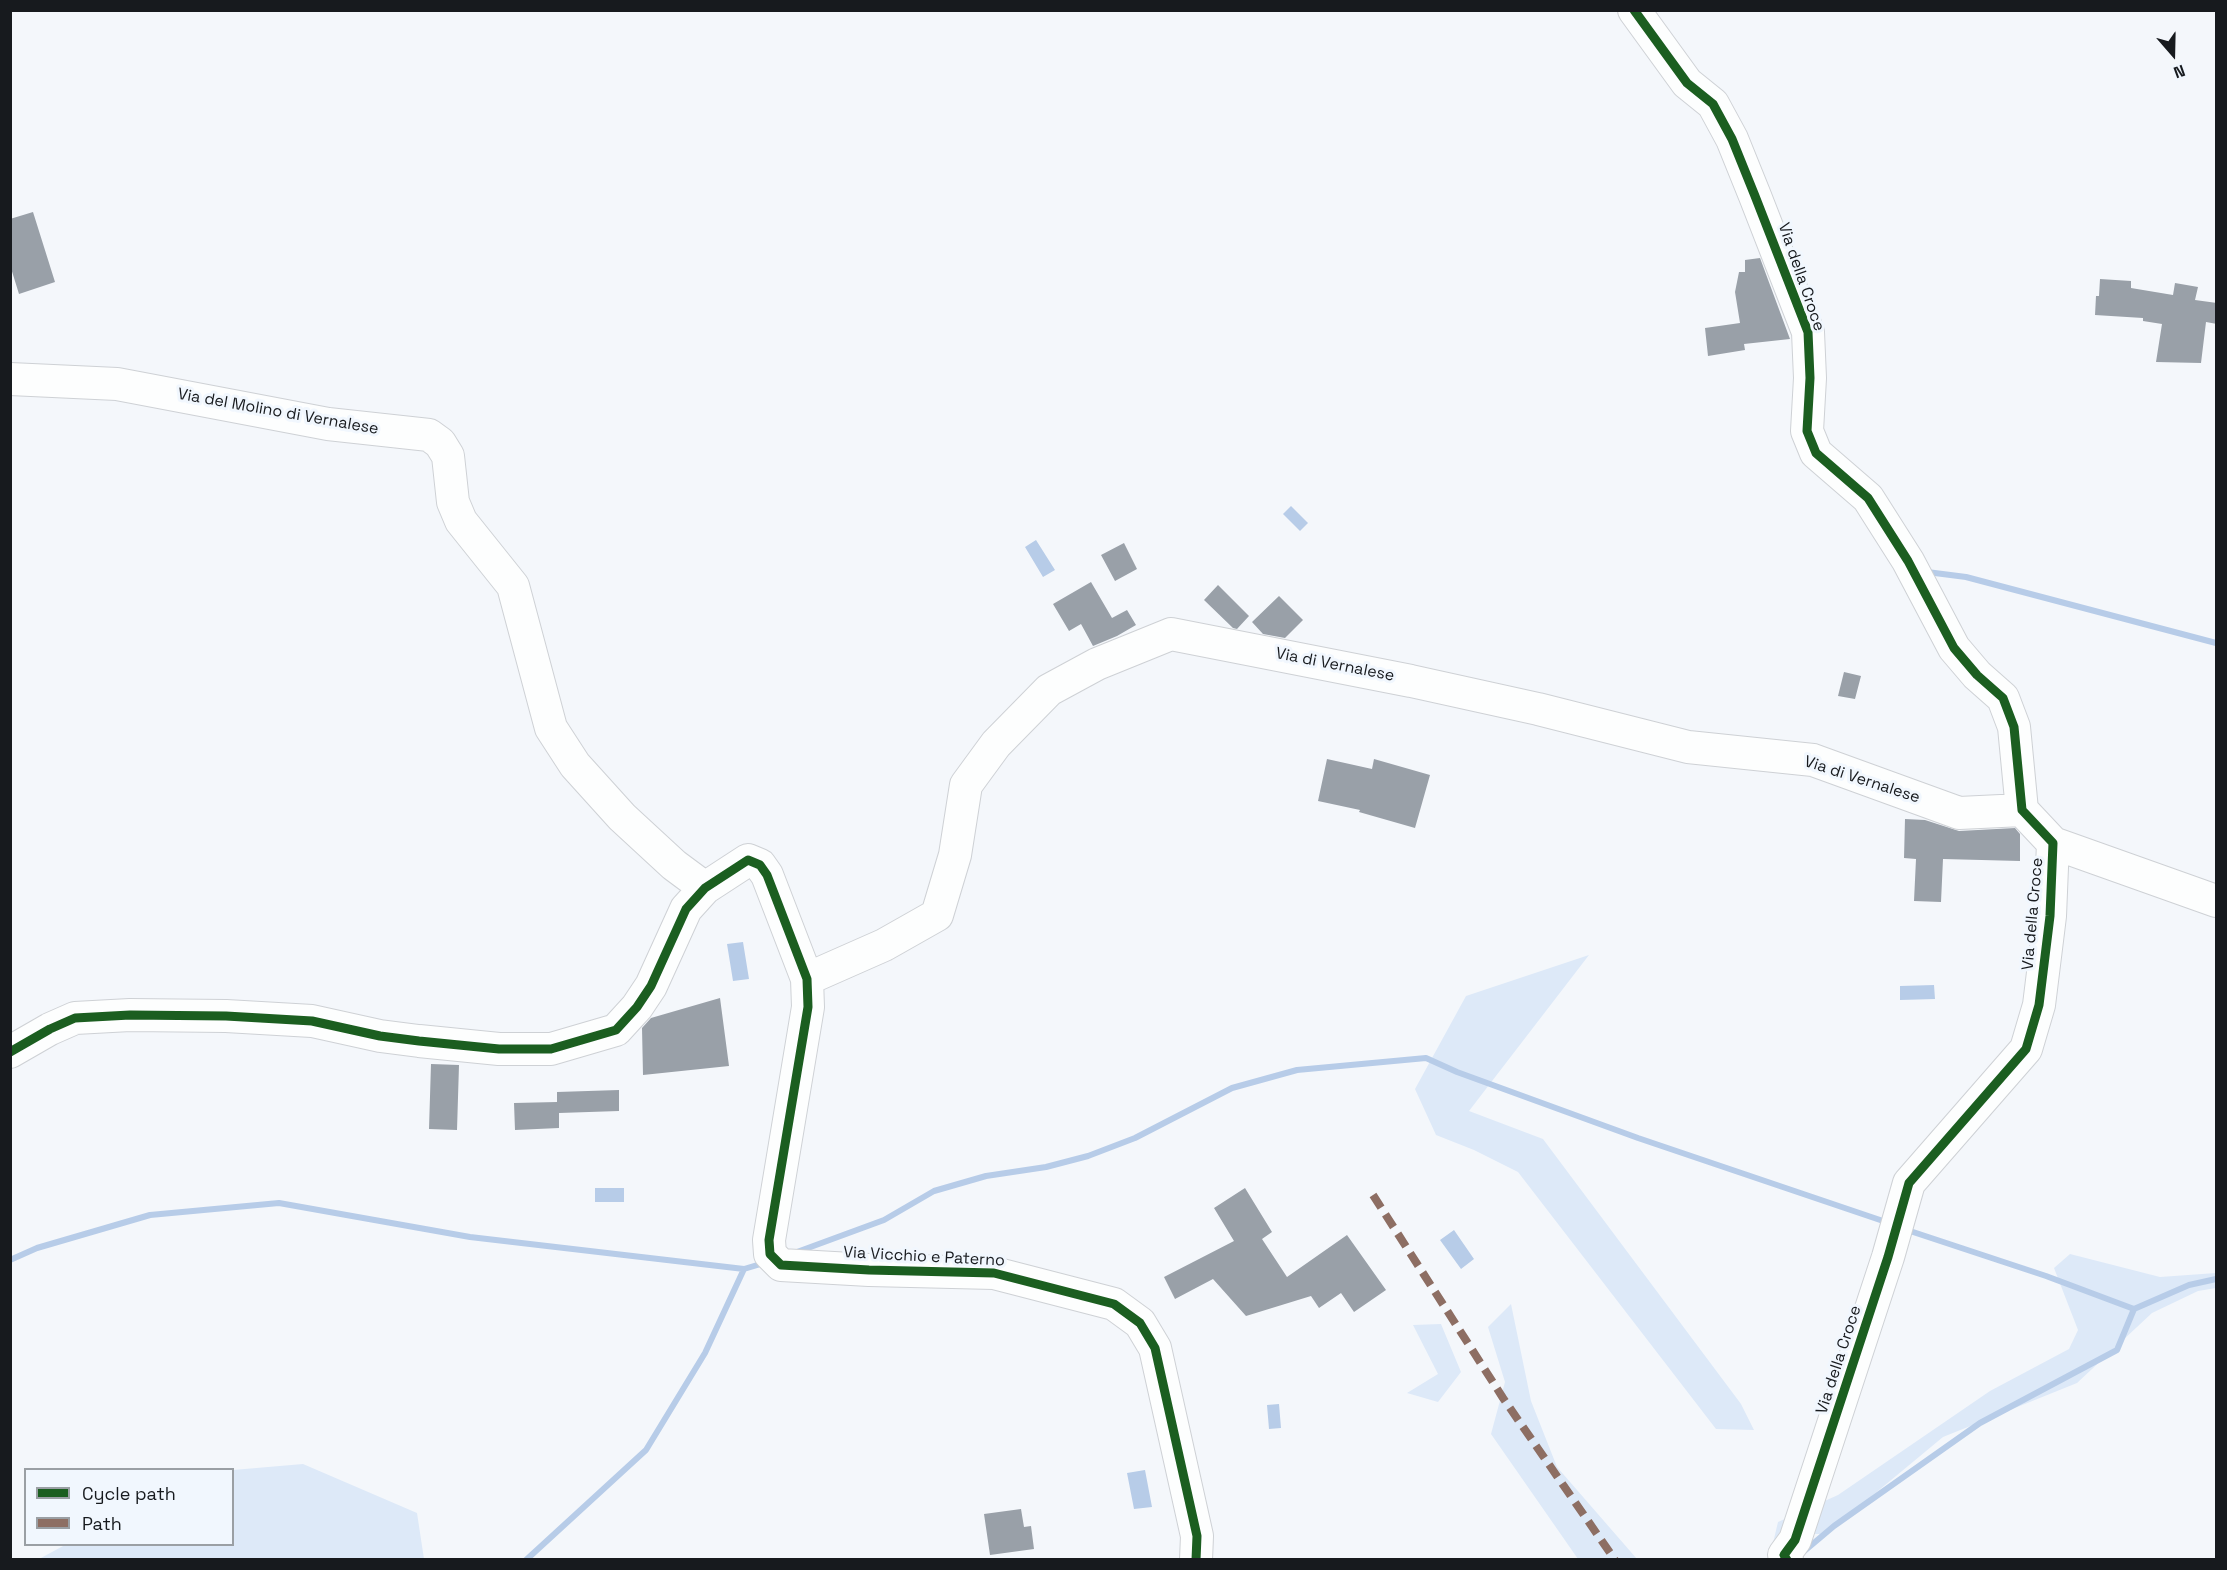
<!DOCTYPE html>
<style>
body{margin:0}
#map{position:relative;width:2227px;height:1570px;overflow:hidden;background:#f4f7fb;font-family:"Space Grotesk",sans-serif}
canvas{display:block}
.frame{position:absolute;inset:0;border:12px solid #171a1e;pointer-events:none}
.legend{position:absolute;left:24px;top:1468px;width:210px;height:78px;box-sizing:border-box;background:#f1f7fe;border:2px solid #9a9fa4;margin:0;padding:8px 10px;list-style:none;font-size:18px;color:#171a1e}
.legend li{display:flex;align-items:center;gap:12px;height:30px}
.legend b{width:30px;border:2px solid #9a9fa4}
.north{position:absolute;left:2143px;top:24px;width:60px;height:60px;-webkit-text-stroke:4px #f1f7fe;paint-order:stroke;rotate:160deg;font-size:16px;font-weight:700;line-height:24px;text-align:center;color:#171a1e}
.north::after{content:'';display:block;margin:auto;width:21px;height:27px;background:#171a1e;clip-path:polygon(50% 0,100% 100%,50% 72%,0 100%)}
</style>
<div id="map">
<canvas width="2227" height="1570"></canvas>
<div class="frame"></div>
<ul class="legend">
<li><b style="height:8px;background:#1b5e20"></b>Cycle path</li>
<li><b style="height:8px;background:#8d6e63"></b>Path</li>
</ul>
<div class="north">N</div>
</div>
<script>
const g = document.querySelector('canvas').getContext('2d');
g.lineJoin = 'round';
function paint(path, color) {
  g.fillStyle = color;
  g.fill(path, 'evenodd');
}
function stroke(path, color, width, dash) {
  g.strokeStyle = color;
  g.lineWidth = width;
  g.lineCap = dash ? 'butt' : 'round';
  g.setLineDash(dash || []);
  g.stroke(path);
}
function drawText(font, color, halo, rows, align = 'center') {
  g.font = font + ' "Space Grotesk",sans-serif';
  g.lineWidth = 6;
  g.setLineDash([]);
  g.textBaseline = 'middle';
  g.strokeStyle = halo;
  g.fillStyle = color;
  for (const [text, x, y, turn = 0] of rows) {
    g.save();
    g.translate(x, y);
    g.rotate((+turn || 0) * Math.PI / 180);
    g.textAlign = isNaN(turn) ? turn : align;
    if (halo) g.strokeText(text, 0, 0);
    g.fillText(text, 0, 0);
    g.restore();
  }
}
paint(new Path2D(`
 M 1589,955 L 1469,1111 L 1543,1139 L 1741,1404 L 1754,1430 L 1716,1429 L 1518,1172 L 1474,1150 L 1436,1135 L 1415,1089 L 1466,996 Z
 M 2070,1254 L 2160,1277 L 2216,1273 L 2216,1288 L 2198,1291 L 2152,1313 L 2077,1383 L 1943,1437 L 1826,1534 L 1809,1534 L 1780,1559 L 1769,1560 L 1778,1522 L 1838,1495 L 1990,1391 L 2069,1349 L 2078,1330 L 2054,1268 Z
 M 1511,1304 L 1531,1401 L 1557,1467 L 1637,1559 L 1578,1559 L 1491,1434 L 1505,1382 L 1488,1327 Z
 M 1441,1324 L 1461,1372 L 1438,1402 L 1407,1393 L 1438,1374 L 1413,1325 Z
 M 303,1464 L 417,1513 L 424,1559 L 39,1559 L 65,1545 L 232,1544 L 233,1470 Z`), '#dde9f8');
paint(new Path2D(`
 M 1291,506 L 1308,523 L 1300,531 L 1283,514 Z
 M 1036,540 L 1055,570 L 1043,577 L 1025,547 Z
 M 743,942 L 749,979 L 733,981 L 727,944 Z
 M 1934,985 L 1935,999 L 1900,1000 L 1900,986 Z
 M 595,1188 L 624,1188 L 624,1202 L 595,1202 Z
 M 1454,1230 L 1474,1259 L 1461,1269 L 1440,1240 Z
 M 1279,1404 L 1281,1428 L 1269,1429 L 1267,1405 Z
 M 1145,1470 L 1152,1507 L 1134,1509 L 1127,1473 Z`), '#b7cce8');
stroke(new Path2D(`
 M 1927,572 L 1966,577 L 2216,643
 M 1904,1229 L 2046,1276 L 2134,1309 L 2189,1285 L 2216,1279
 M 797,1252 L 884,1220 L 934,1191 L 986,1176 L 1046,1167 L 1088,1156 L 1135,1138 L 1232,1088 L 1297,1070 L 1426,1058 L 1457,1072 L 1638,1138 L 1889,1223
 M 10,1260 L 37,1248 L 150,1215 L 279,1203 L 470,1237 L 744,1269 L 764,1263
 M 1802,1553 L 1834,1526 L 1980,1423 L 2117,1350 L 2134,1309
 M 526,1560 L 646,1450 L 705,1353 L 744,1269`), '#b7cce8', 6);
paint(new Path2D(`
 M 33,212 L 55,282 L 19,294 L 10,265 L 10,219 Z
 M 1760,258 L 1790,339 L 1744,344 L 1745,350 L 1708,356 L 1705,328 L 1740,323 L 1735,292 L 1739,272 L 1745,272 L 1745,260 Z
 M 2100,279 L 2131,281 L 2131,288 L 2173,295 L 2175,283 L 2198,287 L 2195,300 L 2217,303 L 2217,324 L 2206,322 L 2201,363 L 2156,362 L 2162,324 L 2143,321 L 2143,318 L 2095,315 L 2096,296 L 2099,296 Z
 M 1124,543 L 1137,569 L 1115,581 L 1101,555 Z
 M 1091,582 L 1112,618 L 1127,610 L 1136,625 L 1117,636 L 1093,646 L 1081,624 L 1069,631 L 1053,604 Z
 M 1218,585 L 1249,616 L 1237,629 L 1233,628 L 1204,600 Z
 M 1279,596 L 1303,620 L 1285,638 L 1263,634 L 1252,622 Z
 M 1844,672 L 1861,676 L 1855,699 L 1838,696 Z
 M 1327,759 L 1372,769 L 1374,759 L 1430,775 L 1415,828 L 1359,812 L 1360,810 L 1318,801 Z
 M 1905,819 L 1925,820 L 1959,831 L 2015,828 L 2020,834 L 2020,861 L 1943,859 L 1941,902 L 1914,901 L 1916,859 L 1904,858 Z
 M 720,998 L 729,1066 L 643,1075 L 642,1028 L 651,1018 Z
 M 431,1064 L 459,1065 L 457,1130 L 429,1129 Z
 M 619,1090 L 619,1111 L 559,1113 L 559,1128 L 515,1130 L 514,1103 L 557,1102 L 557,1092 Z
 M 1245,1188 L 1272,1232 L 1262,1239 L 1287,1277 L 1347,1235 L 1386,1290 L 1354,1312 L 1341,1293 L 1319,1308 L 1311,1296 L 1246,1316 L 1213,1279 L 1175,1299 L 1164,1277 L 1234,1241 L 1214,1208 Z
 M 1021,1509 L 1024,1527 L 1031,1526 L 1034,1549 L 990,1555 L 984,1514 Z`), '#99a0a8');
const minor = new Path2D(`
 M 1634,10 L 1687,83 L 1713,104 L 1732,139 L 1755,196 L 1808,332 L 1810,378 L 1807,431 L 1816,453 L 1868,498 L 1908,561 L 1954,648 L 1977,675 L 2003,698 L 2014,727 L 2022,810 L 2053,843 L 2050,916 L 2039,1005 L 2026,1049 L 1909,1183 L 1888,1257 L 1795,1540 L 1784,1555 L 1787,1560
 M 10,379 L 117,384 L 328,424 L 429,435 L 440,443 L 448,456 L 453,502 L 461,521 L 513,586 L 551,728 L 575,765 L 622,817 L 674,865 L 705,888
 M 2053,843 L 2216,901
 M 807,979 L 884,945 L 937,915 L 955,855 L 966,785 L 996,744 L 1049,690 L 1097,664 L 1171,634 L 1411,681 L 1538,709 L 1688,747 L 1813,760 L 1959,813 L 2022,810
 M 10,1052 L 50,1029 L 75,1018 L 130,1015 L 226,1016 L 312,1021 L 380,1036 L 419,1041 L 499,1049 L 551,1049 L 616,1030 L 637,1007 L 651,986 L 686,909 L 705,888 L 748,860 L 760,865 L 767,875 L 807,979 L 808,1007 L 769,1240 L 770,1254 L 781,1265 L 869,1270 L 994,1273 L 1114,1304 L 1140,1323 L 1155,1348 L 1197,1536 L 1196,1560`);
stroke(minor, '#ced1d5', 34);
stroke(minor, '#fdfefe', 32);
stroke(new Path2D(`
 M 1373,1195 L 1503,1398 L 1615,1560`), '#8d6e63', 8, [15, 8]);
stroke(new Path2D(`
 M 1634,10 L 1687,83 L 1713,104 L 1732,139 L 1755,196 L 1808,332 L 1810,378 L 1807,431 L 1816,453 L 1868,498 L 1908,561 L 1954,648 L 1977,675 L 2003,698 L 2014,727 L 2022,810 L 2053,843 L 2050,916 L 2039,1005 L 2026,1049 L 1909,1183 L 1888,1257 L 1795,1540 L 1784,1555 L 1787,1560
 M 10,1052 L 50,1029 L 75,1018 L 130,1015 L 226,1016 L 312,1021 L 380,1036 L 419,1041 L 499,1049 L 551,1049 L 616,1030 L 637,1007 L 651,986 L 686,909 L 705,888 L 748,860 L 760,865 L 767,875 L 807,979 L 808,1007 L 769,1240 L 770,1254 L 781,1265 L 869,1270 L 994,1273 L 1114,1304 L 1140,1323 L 1155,1348 L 1197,1536 L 1196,1560`), '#1b5e20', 9);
drawText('16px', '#171a1e', '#f1f7fe', [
 ["Via della Croce",1801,277,71],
 ["Via del Molino di Vernalese",278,412,10],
 ["Via di Vernalese",1335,665,11],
 ["Via di Vernalese",1862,780,18],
 ["Via della Croce",2033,914,-85],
 ["Via Vicchio e Paterno",924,1257,3],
 ["Via della Croce",1839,1360,-72]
]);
</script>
